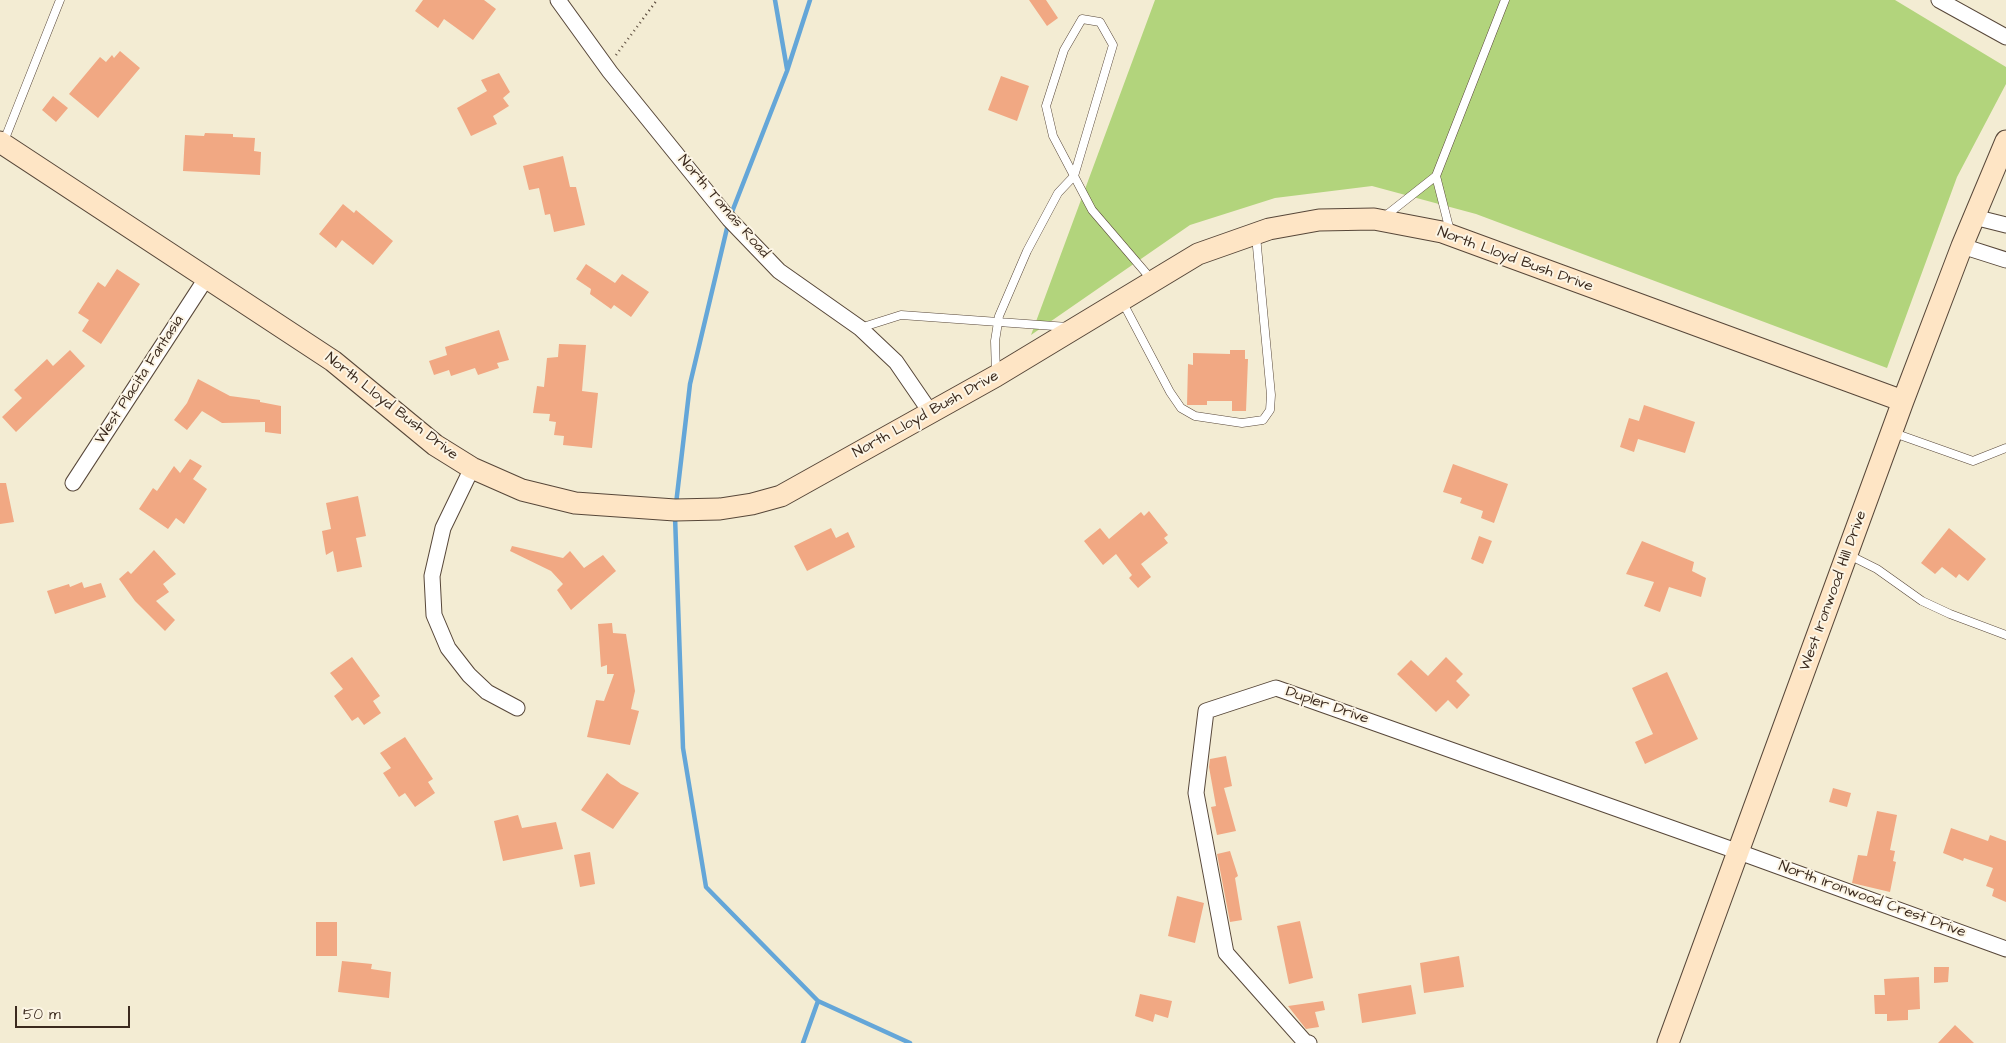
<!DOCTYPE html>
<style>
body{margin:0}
#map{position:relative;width:2006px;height:1043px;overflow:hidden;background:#f3ecd3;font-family:"Architects Daughter",sans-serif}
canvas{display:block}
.scale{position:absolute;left:15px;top:1006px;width:115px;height:22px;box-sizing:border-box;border:2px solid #3b2a1e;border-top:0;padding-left:6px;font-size:15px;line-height:18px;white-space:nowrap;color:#3b2a1e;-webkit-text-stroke:4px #fcf5e5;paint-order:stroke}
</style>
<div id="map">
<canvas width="2006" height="1043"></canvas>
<div class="scale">50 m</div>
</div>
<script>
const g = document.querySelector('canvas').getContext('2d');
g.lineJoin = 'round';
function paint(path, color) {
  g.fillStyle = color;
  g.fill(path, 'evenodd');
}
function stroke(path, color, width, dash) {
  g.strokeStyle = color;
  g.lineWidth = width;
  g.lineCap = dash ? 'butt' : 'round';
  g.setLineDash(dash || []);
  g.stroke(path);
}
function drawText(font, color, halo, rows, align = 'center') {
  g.font = font + ' "Architects Daughter",sans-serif';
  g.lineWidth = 4;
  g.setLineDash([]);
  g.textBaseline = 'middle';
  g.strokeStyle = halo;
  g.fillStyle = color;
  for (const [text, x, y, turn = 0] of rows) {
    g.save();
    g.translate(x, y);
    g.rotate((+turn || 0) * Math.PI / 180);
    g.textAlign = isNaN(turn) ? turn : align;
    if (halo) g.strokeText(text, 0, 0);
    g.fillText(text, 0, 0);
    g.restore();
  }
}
paint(new Path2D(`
 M 1155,0 L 1895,0 L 2006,67 L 2006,84 L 1957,177 L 1887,368 L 1476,214 L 1372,186 L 1275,198 L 1190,225 L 1031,335 Z`), '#b2d47c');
stroke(new Path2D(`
 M 775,0 L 787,69
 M 730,217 L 787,71 L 810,0
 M 676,504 L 690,384 L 728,224
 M 675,516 L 683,748 L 706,887 L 818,1001 L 910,1043
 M 803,1043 L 818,1001`), '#64a6d8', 4.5);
paint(new Path2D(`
 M 423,0 L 484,0 L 496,9 L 473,40 L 444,19 L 438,28 L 415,11 Z
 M 1029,0 L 1046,0 L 1058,18 L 1047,26 Z
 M 120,51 L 140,68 L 98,118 L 69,94 L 100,57 L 106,62 L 112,55 L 114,58 Z
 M 499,73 L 510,92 L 503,98 L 509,106 L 493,116 L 497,124 L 471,136 L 457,108 L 487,91 L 481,80 Z
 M 1001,76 L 1029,86 L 1017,121 L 988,110 Z
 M 53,96 L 68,108 L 56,122 L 42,110 Z
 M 205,133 L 233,134 L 233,137 L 255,138 L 254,151 L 261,152 L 260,175 L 183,171 L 185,135 L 204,136 Z
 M 563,156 L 570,187 L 576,187 L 585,225 L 554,232 L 550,214 L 545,215 L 539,188 L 529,190 L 523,166 Z
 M 343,204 L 354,213 L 356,210 L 393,241 L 373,265 L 342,240 L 336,248 L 319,234 Z
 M 586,264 L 615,283 L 622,274 L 649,292 L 631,317 L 614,305 L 611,309 L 590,294 L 591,289 L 576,279 Z
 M 117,269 L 140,284 L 101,344 L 82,331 L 89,320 L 78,313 L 98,282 L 105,287 Z
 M 499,330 L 509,360 L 497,363 L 499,368 L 478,375 L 475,368 L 451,376 L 449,370 L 434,375 L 429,361 L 447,355 L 445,347 Z
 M 559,344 L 586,345 L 582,391 L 598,393 L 592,448 L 563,445 L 564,436 L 554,435 L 556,422 L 549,421 L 550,414 L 533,413 L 537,386 L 544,387 L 547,358 L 558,357 Z
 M 70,350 L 85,366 L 16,432 L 2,417 L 22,398 L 14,390 L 47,359 L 53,366 Z
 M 1230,350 L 1245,350 L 1245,359 L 1248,359 L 1246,411 L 1232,411 L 1232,401 L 1207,401 L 1207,405 L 1187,405 L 1188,364 L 1193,365 L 1193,353 L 1230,354 Z
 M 198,379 L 230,396 L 260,400 L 260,402 L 281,406 L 281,434 L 265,432 L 265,422 L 222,423 L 202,411 L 187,430 L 174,420 L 187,403 Z
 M 1644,405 L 1695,422 L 1685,453 L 1638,439 L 1634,452 L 1620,447 L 1629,418 L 1639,421 Z
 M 190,459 L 202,466 L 193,479 L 207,489 L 184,524 L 176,518 L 168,529 L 139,509 L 153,488 L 157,491 L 174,466 L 180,473 Z
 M 1453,464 L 1508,484 L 1494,523 L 1481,518 L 1483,511 L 1460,503 L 1462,498 L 1443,492 Z
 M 0,483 L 6,483 L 14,522 L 0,524 Z
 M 358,496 L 366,536 L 356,538 L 362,567 L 337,572 L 333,551 L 326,555 L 322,531 L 331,529 L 326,503 Z
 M 1149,511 L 1168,535 L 1164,538 L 1168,543 L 1141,564 L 1151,577 L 1138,588 L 1129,578 L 1132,575 L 1116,554 L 1103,565 L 1084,541 L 1100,528 L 1109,539 L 1141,512 L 1144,516 Z
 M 831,528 L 836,538 L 848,532 L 855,547 L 807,571 L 794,546 Z
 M 1949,528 L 1986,559 L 1968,581 L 1959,574 L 1956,578 L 1942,567 L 1935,574 L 1921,563 Z
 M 1479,536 L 1492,541 L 1483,564 L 1471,559 Z
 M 1642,541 L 1694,562 L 1692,571 L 1706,578 L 1701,597 L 1669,587 L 1660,612 L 1644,606 L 1654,582 L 1626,574 Z
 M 512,546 L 563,558 L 570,551 L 584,568 L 603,555 L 616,571 L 571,610 L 557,590 L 563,584 L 551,571 L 510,551 Z
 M 154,550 L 176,574 L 163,584 L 169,592 L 156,601 L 175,620 L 165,631 L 135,601 L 119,579 L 128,571 L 131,574 Z
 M 82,582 L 84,588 L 101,583 L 106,597 L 55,614 L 47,591 L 69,584 L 70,587 Z
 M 612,623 L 613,633 L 626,634 L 635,691 L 631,709 L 639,711 L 630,745 L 587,737 L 596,700 L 604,701 L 614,674 L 607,674 L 607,665 L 601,667 L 598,624 Z
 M 352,657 L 380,696 L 373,701 L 381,713 L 364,725 L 358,717 L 352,721 L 334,696 L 343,689 L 330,673 Z
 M 1446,657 L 1463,674 L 1456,681 L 1470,695 L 1457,709 L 1448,700 L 1436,712 L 1397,674 L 1411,660 L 1428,676 Z
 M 1667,672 L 1698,739 L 1645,764 L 1635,742 L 1653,734 L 1632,688 Z
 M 405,737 L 433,779 L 428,782 L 435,793 L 415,807 L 405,793 L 399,797 L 383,773 L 391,768 L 380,753 Z
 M 1226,756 L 1232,786 L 1224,788 L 1236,831 L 1217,835 L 1211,807 L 1216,806 L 1209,767 L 1210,759 Z
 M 607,773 L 621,784 L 639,793 L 613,829 L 581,810 Z
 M 1833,788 L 1851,793 L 1847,807 L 1829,802 Z
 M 1877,811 L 1897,815 L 1890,850 L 1895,851 L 1893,861 L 1896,862 L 1890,892 L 1852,883 L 1858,855 L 1867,856 Z
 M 518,815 L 522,828 L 556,822 L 563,849 L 503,861 L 494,821 Z
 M 1951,828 L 1988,841 L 1990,835 L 2006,841 L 2006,902 L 1992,896 L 1994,889 L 1986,886 L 1993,868 L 1964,858 L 1963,861 L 1943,853 Z
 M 1230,851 L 1238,876 L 1235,878 L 1242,920 L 1230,922 L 1217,854 Z
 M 590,852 L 595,884 L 580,887 L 574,855 Z
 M 1177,896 L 1204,903 L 1195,943 L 1168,936 Z
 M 1300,921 L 1313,978 L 1289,984 L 1277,926 Z
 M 316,922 L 337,922 L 337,956 L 316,956 Z
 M 1459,956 L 1464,987 L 1424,993 L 1420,963 Z
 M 342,961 L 372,964 L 371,969 L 391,972 L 389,998 L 338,992 Z
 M 1934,967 L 1949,967 L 1948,982 L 1934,983 Z
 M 1919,977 L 1920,1009 L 1908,1010 L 1908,1020 L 1887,1021 L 1887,1014 L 1875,1014 L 1874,995 L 1885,995 L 1884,979 Z
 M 1411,985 L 1416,1014 L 1362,1023 L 1358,994 Z
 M 1140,994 L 1172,1001 L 1168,1018 L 1155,1014 L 1153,1022 L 1135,1016 Z
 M 1323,1001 L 1325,1010 L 1315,1012 L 1319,1027 L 1306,1029 L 1288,1006 Z
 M 1955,1025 L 1974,1043 L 1938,1043 Z`), '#f1a883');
const lane = new Path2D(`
 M 4,141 L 60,0
 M 1436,176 L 1450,231
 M 1384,217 L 1436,176 L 1505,0
 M 1122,301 L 1170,392 L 1181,408 L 1195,416 L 1242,423 L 1263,420 L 1270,410 L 1271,395 L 1256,236
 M 860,328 L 901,315 L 1068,327
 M 996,374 L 995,341 L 999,316 L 1027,251 L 1058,193 L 1074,176 L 1113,45 L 1100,22 L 1082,19 L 1064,50 L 1046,106 L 1053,136 L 1092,210 L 1152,280
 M 1894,433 L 1973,461 L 2006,448
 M 1849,555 L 1877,569 L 1922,601 L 1950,614 L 2006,635`);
const street = new Path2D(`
 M 558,0 L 610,72 L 729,219 L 779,271 L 860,328 L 896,362 L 931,413
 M 1939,0 L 2006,37
 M 1974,217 L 2006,225
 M 1962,246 L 2006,260
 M 472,468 L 443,528 L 432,576 L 434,615 L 448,648 L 469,675 L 487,692 L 517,708
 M 73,483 L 207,277
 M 1309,1043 L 1305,1042 L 1226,953 L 1196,793 L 1206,711 L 1276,688 L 1739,852 L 2006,949`);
const secondary = new Path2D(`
 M 0,142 L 333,361 L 435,445 L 472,468 L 522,490 L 575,503 L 675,510 L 720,509 L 752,504 L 781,496 L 996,376 L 1198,254 L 1269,229 L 1319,220 L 1374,219 L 1442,232 L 1903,401
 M 1668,1043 L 1903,401 L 1962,246 L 2006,141`);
stroke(lane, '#574739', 9);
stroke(street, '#574739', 17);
stroke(secondary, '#574739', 23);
stroke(new Path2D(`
 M 616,55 L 657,0`), '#574739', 2.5, [1, 4]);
stroke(lane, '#fff', 8);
stroke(street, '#fff', 15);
stroke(secondary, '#fee5c5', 21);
drawText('15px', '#3b2a1e', '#fcf5e5', [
 ["North Tomas Road",723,207,49],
 ["North Lloyd Bush Drive",1515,260,20],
 ["West Placita Fantasia",140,380,-57],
 ["North Lloyd Bush Drive",391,407,38],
 ["North Lloyd Bush Drive",926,415,-29],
 ["West Ironwood Hill Drive",1834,591,-70],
 ["Dupler Drive",1327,706,19],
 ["North Ironwood Crest Drive",1872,900,20]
]);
</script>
